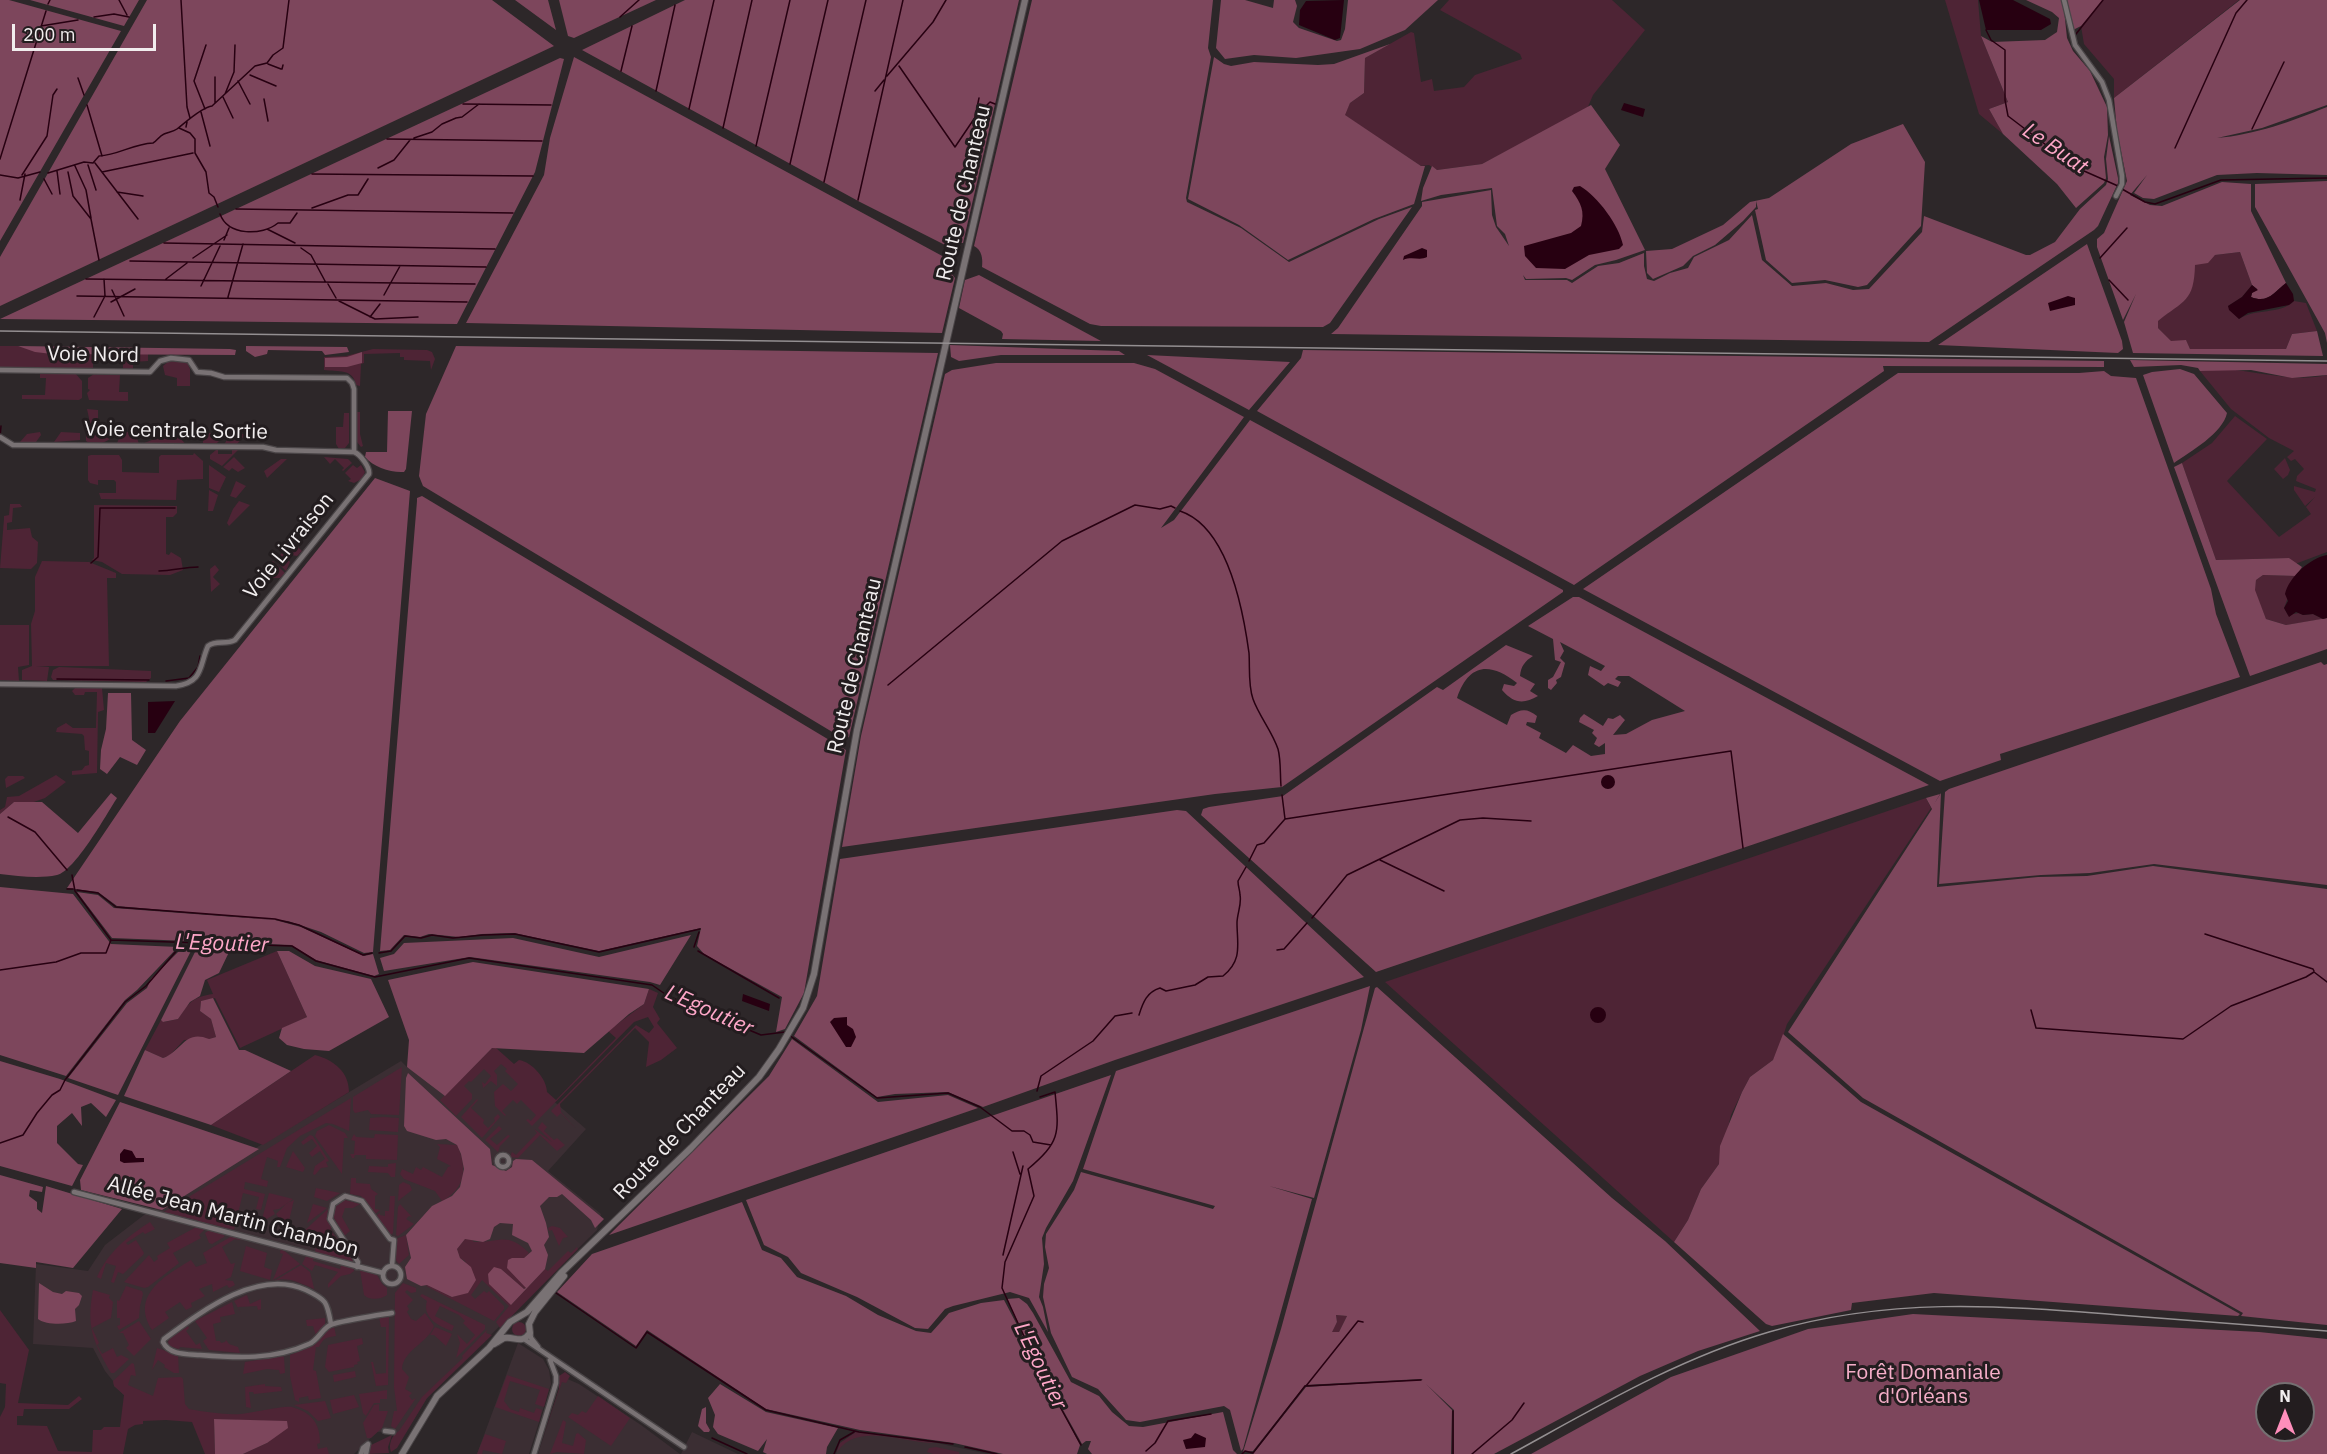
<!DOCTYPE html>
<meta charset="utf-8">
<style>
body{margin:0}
#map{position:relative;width:2327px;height:1454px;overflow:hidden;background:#2d2729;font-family:"IBM Plex Sans",sans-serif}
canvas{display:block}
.north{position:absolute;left:2255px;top:1382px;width:60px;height:60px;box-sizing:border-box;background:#231d1f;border:2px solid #757072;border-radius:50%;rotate:0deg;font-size:16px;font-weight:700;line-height:24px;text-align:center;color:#f1edee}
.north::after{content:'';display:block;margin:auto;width:21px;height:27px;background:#fe8ebb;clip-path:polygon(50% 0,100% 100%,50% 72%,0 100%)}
.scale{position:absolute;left:12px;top:24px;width:144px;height:27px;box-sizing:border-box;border:3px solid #f1edee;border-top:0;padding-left:8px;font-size:18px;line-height:21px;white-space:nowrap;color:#f1edee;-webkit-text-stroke:4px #231d1f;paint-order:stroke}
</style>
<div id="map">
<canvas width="2327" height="1454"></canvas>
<div class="north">N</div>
<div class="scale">200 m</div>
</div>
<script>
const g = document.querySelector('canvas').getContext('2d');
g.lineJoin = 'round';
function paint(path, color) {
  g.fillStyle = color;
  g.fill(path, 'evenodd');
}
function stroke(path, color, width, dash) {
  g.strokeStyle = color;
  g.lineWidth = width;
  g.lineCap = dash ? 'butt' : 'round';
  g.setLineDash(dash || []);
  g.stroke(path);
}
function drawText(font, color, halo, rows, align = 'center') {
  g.font = font + ' "IBM Plex Sans",sans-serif';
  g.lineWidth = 6;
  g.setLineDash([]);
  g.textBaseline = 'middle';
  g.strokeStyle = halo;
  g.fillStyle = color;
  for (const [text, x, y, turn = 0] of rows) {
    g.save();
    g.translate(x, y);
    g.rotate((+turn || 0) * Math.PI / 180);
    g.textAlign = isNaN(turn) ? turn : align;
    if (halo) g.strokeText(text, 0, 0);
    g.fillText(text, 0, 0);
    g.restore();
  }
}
paint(new Path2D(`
 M 492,1048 L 586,1129 L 548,1171 L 601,1214 L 597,1230 L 427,1398 L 400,1442 L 394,1431 L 377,1432 L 354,1454 L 309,1454 L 304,1422 L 123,1416 L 124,1395 L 114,1386 L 113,1381 L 105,1371 L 93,1348 L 33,1344 L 36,1264 L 88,1271 L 105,1245 L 144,1215 L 401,1061 L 408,1068 Z
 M 518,1343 L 543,1359 L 549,1370 L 551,1384 L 529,1454 L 477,1454 Z
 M 563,1377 L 579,1384 L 641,1425 L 680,1454 L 538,1454 Z
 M 692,1432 L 738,1454 L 681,1454 Z
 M 856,1432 L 937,1443 L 988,1454 L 836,1454 L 840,1443 Z`), '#3b2e33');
paint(new Path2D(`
 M 1449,0 L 1612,0 L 1645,30 L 1593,95 L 1587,109 L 1482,164 L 1437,170 L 1429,165 L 1421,166 L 1344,115 L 1350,103 L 1364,93 L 1365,58 L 1411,32 L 1414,33 L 1421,82 L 1432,79 L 1434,91 L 1464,87 L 1475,75 L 1522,59 L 1520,54 L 1440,10 Z
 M 1945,0 L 1978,0 L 1981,36 L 2008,102 L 1989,109 L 2003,134 L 1979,114 Z
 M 2103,0 L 2239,0 L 2114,98 L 2114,79 L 2084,44 L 2081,26 Z
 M 2240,252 L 2252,285 L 2242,297 L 2228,306 L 2239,319 C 2255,308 2280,315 2294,301 L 2306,303 L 2317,331 L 2292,334 L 2286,349 L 2190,349 L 2186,341 L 2171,342 L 2158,328 L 2158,320 L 2168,313 L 2194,265 L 2215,255 Z
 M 0,346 L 18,346 L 52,354 L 148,354 L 148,361 L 133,362 L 133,370 L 123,370 L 123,362 L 93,361 L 93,369 L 0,367 Z
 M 373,349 L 427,350 L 432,352 L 435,359 L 431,370 L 430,361 L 404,360 L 404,357 L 400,357 L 400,353 L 364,354 L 364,363 L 361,364 L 360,386 L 356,385 C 353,368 338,372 324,370 L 324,357 L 346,356 Z
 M 169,361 L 187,362 L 190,369 L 190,386 L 177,386 L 177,378 L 165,375 L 163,366 Z
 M 2224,369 C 2258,371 2293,383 2327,375 L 2327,552 L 2295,564 L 2289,558 L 2216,560 L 2182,463 L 2212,443 L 2235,416 L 2267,439 L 2227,481 L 2279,537 L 2311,514 L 2306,507 L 2315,497 L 2305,506 L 2294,490 L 2294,486 L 2315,492 L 2316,489 L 2296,481 L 2297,476 L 2304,469 L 2295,459 L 2291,461 L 2287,457 L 2294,451 L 2269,438 L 2231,409 L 2200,371 Z
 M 75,373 L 82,381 L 82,398 L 79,400 L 22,399 L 22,395 L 45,395 L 46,378 L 40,378 L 40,374 Z
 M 94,374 L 120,375 L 119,392 L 128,392 L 128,401 L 89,400 L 87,393 L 90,390 L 88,389 L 88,378 Z
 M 87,409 L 98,410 L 98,429 L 94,431 L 87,429 L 89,418 Z
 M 356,412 L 360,412 L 360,434 L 363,446 L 361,447 L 357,442 Z
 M 344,413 L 349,413 L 349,443 L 345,448 L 339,449 L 336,444 L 336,427 L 343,427 Z
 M 40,432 L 41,435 L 36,442 L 20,442 L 27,434 Z
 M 61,432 L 80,433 L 80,440 L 54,442 Z
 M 99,432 L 115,432 L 116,434 C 108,442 96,448 86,441 L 86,434 Z
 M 122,432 L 140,432 L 137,438 L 139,444 L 117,443 Z
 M 208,433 L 222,433 L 224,436 L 215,445 L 203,445 L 203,441 Z
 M 230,434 L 245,434 L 245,435 L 236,445 L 224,445 Z
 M 164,435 L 178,435 L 186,445 L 142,444 Z
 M 216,450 L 218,450 L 218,454 L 232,454 L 232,450 L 238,450 L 222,466 L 210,459 L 210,455 Z
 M 194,453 L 203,461 L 203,479 L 177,480 L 176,500 L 101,499 L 99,493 L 116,493 L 116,482 L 114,480 L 98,480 L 98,485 L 90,483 L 88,480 L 88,456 L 91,455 L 119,455 L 122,460 L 122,472 L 159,473 L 159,457 L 161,455 L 193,455 Z
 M 234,457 L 245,468 L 238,472 L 232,468 L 229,471 L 223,467 Z
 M 324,457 L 348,459 L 352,463 L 343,471 L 342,470 L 344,468 L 335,459 L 330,464 Z
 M 2285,458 L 2290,470 L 2288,475 L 2283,479 L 2274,469 Z
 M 281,459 L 287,459 L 267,478 L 264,471 Z
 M 209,465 L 226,477 L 219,492 L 209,488 Z
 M 353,465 L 357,468 L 361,465 L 365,472 L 362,479 L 354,483 L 348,481 L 351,479 L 345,473 Z
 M 236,481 L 246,486 L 236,498 L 230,496 Z
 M 209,490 L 218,495 L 213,511 L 208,511 Z
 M 239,501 L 250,505 L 229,526 L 227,523 L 233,509 Z
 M 10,504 L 20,504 L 22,507 L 13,508 L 12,522 L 7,523 L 7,530 L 30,528 L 32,537 L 38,542 L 37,563 L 31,569 L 0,568 L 4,519 L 4,516 L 9,515 Z
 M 94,505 L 177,506 L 177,513 L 173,517 L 166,517 L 166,554 L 169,555 L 171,552 L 181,558 L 183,570 L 170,575 L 122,574 L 102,562 L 92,560 L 94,558 Z
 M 293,542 L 302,551 L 297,556 L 291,555 L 285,550 Z
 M 282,553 L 290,562 L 286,571 L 275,560 Z
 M 42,561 L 89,562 L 116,573 L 116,578 L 107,578 L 109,666 L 36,666 L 49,667 L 47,681 L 22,680 L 22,670 L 32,666 L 31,624 L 35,611 L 35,577 Z
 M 273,561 L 285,573 L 280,578 L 272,578 L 264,571 Z
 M 215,565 L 219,570 L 213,577 L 220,584 L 211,592 L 210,569 Z
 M 2263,575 L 2296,576 L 2284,608 L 2288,615 L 2299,613 L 2303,615 L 2313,614 L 2323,619 L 2286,625 L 2266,619 L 2254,590 L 2256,580 Z
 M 0,625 L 29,625 L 29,665 L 18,667 L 19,681 L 0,680 Z
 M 59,667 L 151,671 L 151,678 L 146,682 L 53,680 L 51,677 L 53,670 Z
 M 75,688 L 102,688 L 104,710 L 98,712 L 97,773 L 72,775 L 72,771 L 82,770 L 85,766 L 89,765 L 89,751 L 85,750 L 84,736 L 82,734 L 56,732 L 57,728 L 66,723 L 73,728 L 96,728 L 97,692 L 85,692 L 84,695 L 75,695 L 72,691 Z
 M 56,775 L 66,782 L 45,798 L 31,803 L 14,802 L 0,814 L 0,810 L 5,807 L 7,797 L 19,796 Z
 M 8,776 L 23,776 L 25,778 L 6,788 L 5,779 Z
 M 1926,798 L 1931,808 L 1787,1024 L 1779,1049 L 1773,1060 L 1750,1077 L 1742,1092 L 1731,1115 L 1719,1164 L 1701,1189 L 1688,1220 L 1674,1242 L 1385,982 Z
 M 277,951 L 307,1017 L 240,1048 L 215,998 L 201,1001 L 200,1011 L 211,1019 L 216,1037 L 209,1039 L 184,1040 L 170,1055 L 163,1058 L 145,1050 L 161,1020 L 164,1022 L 178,1019 C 189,1002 193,997 213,994 L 207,980 Z
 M 649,989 L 658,993 L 653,1007 L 660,1019 L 657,1023 L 677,1048 L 661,1060 L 646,1067 L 649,1042 L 635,1028 L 560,1104 L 561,1112 L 576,1129 L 561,1113 L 557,1117 L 551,1111 L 636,1025 L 649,1033 L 654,1027 L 648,1017 L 634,1022 L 532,1126 L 526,1120 L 528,1119 L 531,1121 L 536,1115 L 521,1100 L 517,1104 L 513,1100 L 502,1111 L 506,1115 L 505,1116 L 495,1106 L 494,1092 L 503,1084 L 511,1091 L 518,1084 L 505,1071 L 507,1069 L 501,1064 L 494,1071 L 497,1075 L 497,1086 L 491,1081 L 483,1088 L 482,1082 L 485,1084 L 491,1076 L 484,1069 L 471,1082 L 469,1081 L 464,1086 L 472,1094 L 472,1099 L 456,1116 L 440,1100 L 492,1048 L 496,1048 L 514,1064 L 519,1060 C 532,1062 547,1079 547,1092 L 556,1100 L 616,1038 L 608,1031 L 644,1004 Z
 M 315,1055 C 334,1060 349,1072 349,1092 L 263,1145 L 211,1125 Z
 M 402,1067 L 399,1115 L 371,1114 L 368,1110 L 355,1113 L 353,1110 L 353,1097 Z
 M 351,1098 L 349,1131 L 333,1124 L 326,1123 L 300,1136 L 287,1148 L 280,1167 L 277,1167 L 278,1161 L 267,1157 L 261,1179 L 268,1181 L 267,1187 L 245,1182 L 244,1189 L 265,1194 L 261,1210 L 256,1209 L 259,1197 L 243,1193 L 234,1230 L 164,1212 Z
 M 477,1099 L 478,1100 L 471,1108 L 484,1120 L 483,1123 L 488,1128 L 495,1121 L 494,1118 L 498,1114 L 500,1117 L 482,1138 L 461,1117 Z
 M 383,1117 L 399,1118 L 398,1132 L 369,1130 L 370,1118 Z
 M 542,1122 L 547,1127 L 544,1131 L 554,1140 L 557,1138 L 565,1145 L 557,1151 L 540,1135 L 518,1158 L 510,1157 L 512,1152 L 516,1155 L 537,1133 L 534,1129 L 552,1142 L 538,1128 Z
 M 329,1125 L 345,1133 L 348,1138 L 344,1138 L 342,1174 L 315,1136 L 317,1131 Z
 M 499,1126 L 502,1129 L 490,1139 L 497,1145 L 508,1135 L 510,1136 L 500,1146 L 498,1152 L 485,1140 Z
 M 354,1134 L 356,1137 L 374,1138 L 375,1134 L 398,1135 L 397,1160 L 366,1159 L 366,1155 L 355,1155 L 354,1158 L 352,1158 L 350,1154 L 354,1154 L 355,1141 L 351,1140 Z
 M 310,1135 L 313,1136 L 329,1161 L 326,1162 L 328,1167 L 321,1168 L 315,1175 L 313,1174 L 315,1166 L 325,1159 L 320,1151 L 312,1157 L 309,1153 L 317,1146 L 312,1139 L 303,1145 L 301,1142 Z
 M 437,1144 L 457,1145 C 468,1168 465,1189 442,1201 L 435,1191 L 404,1179 L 400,1174 L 402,1169 L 413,1174 L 416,1167 L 421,1170 L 423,1167 L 442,1177 L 448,1167 L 451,1166 L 437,1159 L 440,1147 Z
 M 293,1151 L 305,1168 L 303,1172 L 286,1167 Z
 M 396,1163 L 395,1177 L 391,1177 L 388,1173 L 368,1172 L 369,1166 L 388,1167 L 388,1164 Z
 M 351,1178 L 356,1178 L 356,1183 L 370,1184 L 371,1189 L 378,1194 L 375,1196 L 375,1209 L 380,1210 L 375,1214 L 361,1196 L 350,1194 Z
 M 403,1182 L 410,1185 L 412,1190 L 398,1201 L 399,1185 Z
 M 316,1188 L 340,1193 L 327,1201 L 314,1197 Z
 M 269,1193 L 293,1199 L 279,1209 L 273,1210 L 275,1214 L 265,1220 L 266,1223 L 261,1223 Z
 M 390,1196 L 395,1196 L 393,1233 L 391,1235 L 376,1216 L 380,1213 L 380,1215 L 385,1216 L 385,1211 L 389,1211 Z
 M 294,1200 L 293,1204 L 287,1229 L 276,1214 L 287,1203 Z
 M 345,1200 L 360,1204 L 353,1208 L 345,1208 L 342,1217 L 350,1231 L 344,1236 L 333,1216 L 336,1206 Z
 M 313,1204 L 327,1208 L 307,1223 Z
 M 400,1204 L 412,1217 L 409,1216 L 406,1219 L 414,1224 L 398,1236 L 396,1235 L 398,1207 Z
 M 328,1209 L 327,1219 L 332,1227 L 330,1229 L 353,1261 L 356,1261 L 352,1263 L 315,1252 L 318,1235 L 304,1231 Z
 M 150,1222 L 155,1229 L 145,1234 L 143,1232 L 126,1243 L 128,1245 L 136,1240 L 144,1253 L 143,1255 L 123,1274 L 118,1272 L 114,1283 L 111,1282 L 116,1266 L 106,1263 L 101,1279 L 97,1277 C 109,1251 127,1237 150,1222 Z
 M 198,1226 L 206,1228 L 199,1235 L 201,1238 L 173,1253 L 179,1263 L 148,1287 L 144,1288 L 124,1282 L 149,1255 L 154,1262 L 158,1259 L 157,1256 L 170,1248 L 167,1243 Z
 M 552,1226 L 560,1228 L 568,1237 L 563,1238 L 559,1246 L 552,1230 L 549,1231 L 548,1228 Z
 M 211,1229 L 225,1233 L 224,1237 L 212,1244 L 209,1243 L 205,1233 Z
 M 406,1235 L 409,1255 L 399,1264 L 395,1259 L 396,1239 Z
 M 232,1236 L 243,1238 L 240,1240 L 235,1239 L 222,1247 L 231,1264 L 235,1263 L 231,1277 L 225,1280 L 233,1281 L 235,1285 L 229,1288 L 227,1285 L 213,1292 L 212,1284 L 199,1289 L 205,1296 L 191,1303 L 192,1307 L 186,1310 L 180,1302 L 165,1312 L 169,1318 L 152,1330 C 130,1295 165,1276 191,1260 L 196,1267 L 207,1263 L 203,1253 Z
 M 465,1239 L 471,1239 L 474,1242 C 500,1243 507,1231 529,1253 L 524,1258 L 526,1287 L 524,1289 L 501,1269 L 511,1305 L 545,1269 L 548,1271 L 568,1251 L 571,1253 L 577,1247 L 578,1249 L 500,1328 L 496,1322 L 509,1306 L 482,1280 L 471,1295 L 475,1299 L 484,1291 L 487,1293 L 489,1291 L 504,1306 L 504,1309 L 494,1321 L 426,1286 L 427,1285 L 452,1297 L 468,1292 L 474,1283 L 465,1261 L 460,1258 L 457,1249 Z
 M 246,1246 L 267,1253 L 264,1267 L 272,1270 L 270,1280 L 240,1271 Z
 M 281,1248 L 300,1264 L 273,1280 L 283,1254 L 280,1253 Z
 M 307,1254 L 314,1256 L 313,1261 L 340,1269 L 342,1264 L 353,1267 L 354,1271 L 350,1274 L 341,1276 L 328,1288 L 328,1284 L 338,1272 L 315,1265 L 312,1271 L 302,1264 Z
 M 301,1265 L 310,1272 L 315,1292 L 314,1289 C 301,1283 286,1276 274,1281 Z
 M 360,1270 L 377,1275 L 382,1284 L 387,1288 L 387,1295 C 382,1299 370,1301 364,1295 Z
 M 403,1283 L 416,1288 L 416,1292 L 411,1293 L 407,1290 L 405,1292 L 413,1300 L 407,1306 L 409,1309 L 407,1312 L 411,1319 L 416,1321 L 425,1313 L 434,1326 C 428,1343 403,1350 402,1369 L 409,1377 L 405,1389 L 412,1393 L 409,1396 L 412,1400 L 416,1398 L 395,1429 L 391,1426 L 394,1411 L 397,1411 L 394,1387 L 395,1293 Z
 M 126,1286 L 142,1291 L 143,1294 L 140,1306 L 139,1318 L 119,1330 L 117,1326 L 120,1325 L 120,1318 L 117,1318 L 117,1300 L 119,1301 Z
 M 93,1290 L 110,1295 L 109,1298 L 113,1302 L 111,1318 L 92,1328 L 99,1343 L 97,1345 L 102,1354 L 113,1348 L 117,1357 L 121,1355 L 129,1359 L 114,1373 L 111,1373 C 93,1341 86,1327 93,1290 Z
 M 422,1294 L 485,1325 L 485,1329 L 456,1358 L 460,1343 L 457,1334 L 467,1344 L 475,1335 L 463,1323 L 465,1321 L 459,1315 L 440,1306 L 435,1316 L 454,1326 L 452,1331 C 438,1326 422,1317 427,1301 L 420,1296 Z
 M 247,1295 L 250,1304 L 261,1299 L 261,1309 L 258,1310 L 257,1306 L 238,1307 L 241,1313 L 234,1301 Z
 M 232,1302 L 235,1314 L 220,1317 L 221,1322 L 213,1324 L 216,1341 L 220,1341 L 221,1343 L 225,1342 L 226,1340 L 229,1344 L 238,1347 L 240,1353 L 209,1350 L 203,1341 L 207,1338 L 195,1321 Z
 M 0,1310 L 29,1350 L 18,1403 L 68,1405 L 79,1396 L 82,1399 L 69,1409 L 24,1409 L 23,1416 L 17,1416 L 17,1425 L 47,1426 L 58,1451 L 92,1452 L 93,1430 L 101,1430 L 104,1427 L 120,1427 L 124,1395 L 114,1386 L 113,1381 L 132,1363 L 134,1364 L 136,1376 L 131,1375 L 128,1385 L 153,1396 L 158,1378 L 181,1377 L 183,1379 L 185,1404 L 189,1409 C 206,1412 224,1415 241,1414 C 250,1413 287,1405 292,1407 C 312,1413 320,1423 320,1443 L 317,1444 L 318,1449 L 327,1447 L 329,1454 L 243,1454 L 267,1443 L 287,1422 L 214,1419 L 215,1454 L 205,1454 L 192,1422 L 166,1420 L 143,1421 L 143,1424 L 135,1425 L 128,1429 L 123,1454 L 0,1454 L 0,1417 L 5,1407 L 6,1384 L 0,1383 Z
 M 1336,1315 L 1347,1316 L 1339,1332 L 1331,1332 L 1337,1322 Z
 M 379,1317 L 389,1317 L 388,1385 L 376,1386 L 371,1362 L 373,1362 L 376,1374 L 386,1373 L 386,1327 L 381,1327 Z
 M 325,1318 L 325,1326 L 316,1336 L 313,1326 L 307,1326 L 306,1320 Z
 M 139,1321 L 151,1339 L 134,1356 L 126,1348 L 129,1345 L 123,1333 L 119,1333 Z
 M512 1329a7 7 0 1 1 14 0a7 7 0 1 1-14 0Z
 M 188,1326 L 189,1328 L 186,1331 L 196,1345 L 200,1343 L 202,1349 L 180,1347 L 179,1349 L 169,1346 L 168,1342 L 170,1338 Z
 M 334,1326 L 336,1336 C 327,1337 323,1338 319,1347 L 316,1347 L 313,1370 L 316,1371 L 321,1398 L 309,1400 L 308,1396 L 299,1398 L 299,1402 L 295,1400 L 290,1376 L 290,1355 L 314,1345 L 330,1327 Z
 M 435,1327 L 452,1334 L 446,1346 L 434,1335 L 430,1335 Z
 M 487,1330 L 486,1333 L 492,1335 L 427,1398 L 397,1448 L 391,1452 C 388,1444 392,1435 399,1431 L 422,1397 L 463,1358 L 462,1356 Z
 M 362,1338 L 363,1344 L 357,1346 L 360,1361 L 357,1362 L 358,1364 L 354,1365 L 354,1367 L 329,1372 L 325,1367 L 328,1345 Z
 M 157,1348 L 178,1355 L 179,1373 L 174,1373 L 164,1367 L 165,1365 L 158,1360 L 152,1370 Z
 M 282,1356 L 284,1357 L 285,1373 L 280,1374 L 279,1370 L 267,1369 L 243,1374 L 245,1362 Z
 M 355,1371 L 356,1377 L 334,1382 L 333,1375 Z
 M 565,1372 L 570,1376 L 566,1383 L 562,1382 L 538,1453 L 559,1389 L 559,1376 Z
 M 507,1375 L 549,1389 L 544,1407 L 535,1404 L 540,1390 L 510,1381 L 504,1401 L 510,1409 L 519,1412 L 520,1408 L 534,1413 L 536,1408 L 542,1410 L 539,1422 L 495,1407 Z
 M 265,1384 L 265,1386 L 281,1387 L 282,1391 L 254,1394 L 253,1392 L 249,1392 L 251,1408 L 246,1407 L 245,1387 Z
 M 387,1390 L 387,1399 L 380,1399 L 380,1403 L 374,1403 L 366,1416 L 363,1413 L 359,1394 Z
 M 354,1395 L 359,1407 L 333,1414 L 330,1400 Z
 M 598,1396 L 630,1418 L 611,1446 L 568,1417 L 572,1413 L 578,1415 L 582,1411 L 586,1413 Z
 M 325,1401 L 331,1418 L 318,1421 L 308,1411 L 294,1405 Z
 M 379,1404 L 379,1411 L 388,1411 L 382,1428 L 371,1438 L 367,1438 L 363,1423 L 374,1405 Z
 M 563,1420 L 566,1422 L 562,1443 L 573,1446 L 576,1434 L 578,1433 L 586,1440 L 584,1454 L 557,1452 L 550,1454 Z
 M 856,1432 L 937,1443 C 905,1444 855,1420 836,1454 L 840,1443 Z
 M 485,1434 L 506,1441 L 502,1454 L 483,1450 L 482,1454 L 477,1454 Z
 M 392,1435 L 388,1447 L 389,1453 L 368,1454 L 371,1445 Z
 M 936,1447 L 959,1452 L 959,1454 L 933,1454 L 927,1452 L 929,1448 Z`), '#4e2435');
paint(new Path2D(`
 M 0,0 L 9,0 L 121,31 L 0,241 Z
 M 30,0 L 139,0 L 124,26 Z
 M 147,0 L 492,0 L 554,46 L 0,306 L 0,257 Z
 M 515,0 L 548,0 L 556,30 Z
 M 559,0 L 656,0 L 574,38 L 568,36 Z
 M 685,0 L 1019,0 L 963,243 L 958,243 L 951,248 L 860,202 L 582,50 Z
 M 1032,0 L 1213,0 L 1208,48 L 1211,57 L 1186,198 L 1187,202 L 1241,228 L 1289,262 L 1379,219 L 1412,207 L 1330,323 L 1323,327 L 1101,326 L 1090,324 L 982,267 C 983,259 982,250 974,246 Z
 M 1221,0 L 1245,0 L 1273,8 L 1274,0 L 1295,0 L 1297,6 L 1293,22 L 1299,28 L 1337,41 L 1341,40 L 1345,29 L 1348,0 L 1438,0 L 1405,30 L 1360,49 L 1296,58 L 1254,55 L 1225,59 L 1216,48 Z
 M 2026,0 L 2063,0 L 2067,38 L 2073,51 L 2090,71 L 2107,107 L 2108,135 L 2104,157 L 2106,178 L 2104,183 L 2076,208 L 2057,184 L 2003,134 L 1989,109 L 2008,102 L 1981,36 L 1992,42 L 2045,40 L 2057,32 L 2059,18 L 2052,12 Z
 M 2067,0 L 2103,0 L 2081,26 L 2073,30 Z
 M 2240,0 L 2327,0 L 2327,105 L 2262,128 L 2217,138 C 2254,135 2293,121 2327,107 L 2327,175 L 2257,173 L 2217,175 L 2154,199 L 2143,198 L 2134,193 L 2147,175 L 2130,195 L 2150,205 L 2162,206 L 2222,182 L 2251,184 L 2251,211 L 2286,283 C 2274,292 2268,304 2251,297 L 2252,293 L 2257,289 L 2252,285 L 2240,252 L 2215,255 L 2208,263 L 2195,265 C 2194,302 2184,300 2158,321 L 2158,328 L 2171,341 L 2186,340 L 2190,349 L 2286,349 L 2292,334 L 2317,331 L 2323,356 L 2133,353 L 2124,322 L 2136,294 L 2123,320 L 2097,247 L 2097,239 L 2104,233 L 2127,181 L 2117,131 L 2114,98 Z
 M 1390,44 L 1365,58 L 1364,93 L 1350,103 L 1345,115 L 1421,166 L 1425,166 L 1414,204 L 1374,219 L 1288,260 L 1239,225 L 1188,199 L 1214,57 L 1224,64 L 1231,66 L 1254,62 L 1318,65 L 1334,64 Z
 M 574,57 L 946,258 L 946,266 L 955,278 L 942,333 L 466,323 L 544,175 L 550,138 Z
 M 560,58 L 564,59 L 535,172 L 457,324 L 0,319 Z
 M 1591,105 L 1620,145 L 1605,169 L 1645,250 L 1616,260 L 1595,265 L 1572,280 L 1566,278 L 1526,279 L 1523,275 L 1525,280 L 1567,280 L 1572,283 L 1598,266 L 1619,263 L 1644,253 L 1644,266 L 1647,279 L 1654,281 L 1670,273 L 1688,268 L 1694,257 L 1729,240 L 1752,215 L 1762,260 L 1792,286 L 1826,283 L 1853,290 L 1869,289 L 1922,232 L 1924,216 L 2026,255 L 2030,255 L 2055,242 L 2080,209 L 2106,185 L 2108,179 L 2106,159 L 2109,136 L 2118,178 L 2118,183 L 2098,226 L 2094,230 L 1929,342 L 1331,334 L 1338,328 L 1422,206 L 1422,202 L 1491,190 L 1492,215 L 1496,227 L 1509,246 L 1505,234 L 1497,226 L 1492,188 L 1441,195 L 1421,201 L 1423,188 L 1432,166 L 1437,170 L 1482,164 Z
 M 1903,124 L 1925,162 L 1921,226 L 1867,285 L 1858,287 L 1825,280 L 1792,283 L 1766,260 L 1755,210 L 1758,209 L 1756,201 L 1756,207 L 1743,221 L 1715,245 L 1693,256 L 1683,266 L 1653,279 L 1647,273 L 1646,251 L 1672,249 L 1723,225 L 1750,202 L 1769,198 L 1851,144 Z
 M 2327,181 L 2327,343 L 2325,333 L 2255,207 L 2255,184 Z
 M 2087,244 L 2122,341 L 2123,349 L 2118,353 L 1938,345 Z
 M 979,275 L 1101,341 L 1002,339 L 1003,334 L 1001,331 L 959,308 L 965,280 Z
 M 950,345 L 1119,351 L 1125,355 L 1001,355 L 959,361 L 951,357 Z
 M 18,346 L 230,349 L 236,350 L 235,355 L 52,354 L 35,352 Z
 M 246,346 L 347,347 L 349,352 L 325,355 L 322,351 L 268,350 L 267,354 L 255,357 L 246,351 Z
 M 456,346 L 938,353 L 849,737 L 844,739 L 423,486 L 419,476 L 426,414 Z
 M 1303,350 L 2104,361 L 2104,367 L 1883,366 L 1884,371 L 1574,585 L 1257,411 L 1301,358 Z
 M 362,352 L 362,363 L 347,367 L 325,367 L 325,358 L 347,357 Z
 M 1147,355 L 1290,362 L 1249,410 Z
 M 2130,360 L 2327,364 L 2327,375 L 2292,378 L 2251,370 L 2200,371 L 2198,368 L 2181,365 L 2134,367 Z
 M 996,363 L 1134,363 L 1155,369 L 1244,417 L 1161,528 L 1174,520 L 1250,420 L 1563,590 L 1563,592 L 1282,787 L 1215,794 L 842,847 L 861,736 L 945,374 L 952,370 Z
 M 2180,369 L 2194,374 L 2227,413 C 2223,433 2190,452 2174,463 L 2143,375 L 2152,372 Z
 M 2104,371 L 2111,376 L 2136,378 L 2211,589 L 2216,614 L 2240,677 L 2000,754 L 2001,760 L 1940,781 L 1583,589 L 1898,373 L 2079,373 Z
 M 388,411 L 412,411 L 406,469 L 404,472 C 391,473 373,467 365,457 L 366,452 L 387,452 Z
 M 2182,463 L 2216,560 L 2289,558 L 2302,567 L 2296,576 L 2263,575 L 2256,580 L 2255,590 L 2266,619 L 2286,625 L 2327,618 L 2327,649 L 2250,676 L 2174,467 Z
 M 375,478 L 410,491 L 373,952 L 364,953 L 321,932 L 288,921 L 117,906 L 98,892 L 67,888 L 180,721 Z
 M 422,496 L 846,750 L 804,993 L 785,1029 L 776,1032 L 782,997 L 704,954 L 697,946 L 701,928 L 599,951 L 514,933 L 482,934 L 459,937 L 429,934 L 420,937 L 404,935 L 390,950 L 380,951 L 417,501 L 417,498 Z
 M 1573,597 L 1579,597 L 1929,785 L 1376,972 L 1201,815 L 1203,809 L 1209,807 L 1283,796 L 1437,687 L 1443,690 L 1506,645 L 1533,656 C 1525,661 1521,666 1520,676 L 1535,684 L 1530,691 L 1538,696 C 1524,704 1514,704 1502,690 L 1504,684 L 1514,686 L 1517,683 C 1490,662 1469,663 1457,698 L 1507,725 L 1511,715 C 1521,709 1527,708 1537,716 L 1535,723 L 1527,722 L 1526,725 L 1541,733 L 1539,738 L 1566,753 L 1573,745 L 1591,756 L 1605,754 L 1605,743 L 1599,747 L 1594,744 L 1597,738 L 1592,733 L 1594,730 L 1579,722 L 1580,718 L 1584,714 L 1603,726 L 1608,718 L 1613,719 L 1620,715 L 1625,720 L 1613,735 L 1626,734 L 1652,720 L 1685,711 L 1629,676 L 1618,676 L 1615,679 L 1621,682 L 1618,687 L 1608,683 L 1604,686 L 1588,675 L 1590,666 L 1601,671 L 1605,666 L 1560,642 L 1564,651 L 1560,658 L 1565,663 L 1561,677 L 1556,680 L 1557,683 L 1551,690 L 1548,688 L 1548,680 L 1553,677 L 1561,662 L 1555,660 L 1553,639 L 1528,626 Z
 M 2321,662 L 2324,665 L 2327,664 L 2327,885 L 2154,864 L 2090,873 L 2041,875 L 1939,884 L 1945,792 L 1949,789 Z
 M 108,693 L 131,693 L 132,740 L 146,750 L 137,765 L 120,757 L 107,774 L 100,769 L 101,750 L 106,729 Z
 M 111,793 L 117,798 C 106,815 75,871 57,875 C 39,879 18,876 0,874 L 0,814 L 14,802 L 42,802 L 78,833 Z
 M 1941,793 L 1937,887 L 2038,877 L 2087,876 L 2153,866 L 2327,889 L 2327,1325 L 2241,1316 L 2243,1313 L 1863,1098 L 1788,1032 L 1932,809 L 1926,798 L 1940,794 L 1934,804 Z
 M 1177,810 L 1186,811 L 1364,977 L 1115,1060 L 983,1107 L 948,1092 L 895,1094 L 877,1097 L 794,1036 L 817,996 L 840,859 Z
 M 0,887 L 73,894 L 111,944 L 178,947 L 137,990 L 125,1000 L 66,1076 L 0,1055 Z
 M 77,892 L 98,895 L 114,908 L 275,920 L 301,927 L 364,956 L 373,954 L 379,974 L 374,976 L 316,960 L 291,945 L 112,938 Z
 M 691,935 L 660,985 L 650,982 L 470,957 L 384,971 L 380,958 L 394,954 L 404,943 L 513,938 L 599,957 Z
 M 182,948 L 192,949 L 118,1095 L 68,1078 L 127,1003 L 147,988 L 151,979 Z
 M 197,948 L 230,950 L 219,973 L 205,980 L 200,996 L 190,1002 L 178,1019 L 163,1022 L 161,1020 Z
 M 277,951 L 289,951 L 315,966 L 371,979 L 389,1017 L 329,1051 L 304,1049 L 287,1045 L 279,1038 L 282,1028 L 307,1017 Z
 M 473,962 L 649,989 L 644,1004 L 629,1014 L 584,1053 L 492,1048 L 445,1096 L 407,1067 L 409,1040 L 388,980 Z
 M 1370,986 L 1361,1030 L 1314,1198 L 1269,1186 L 1312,1199 L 1243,1449 L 1241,1451 L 1230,1410 L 1224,1406 L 1140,1422 L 1126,1420 L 1098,1389 L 1072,1377 L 1051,1333 L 1043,1297 L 1044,1284 L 1049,1268 L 1045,1247 L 1046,1234 L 1074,1190 L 1081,1172 L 1213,1209 L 1215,1206 L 1083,1169 L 1116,1071 Z
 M 1377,987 L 1612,1198 L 1665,1241 L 1760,1331 L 1698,1351 L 1640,1376 L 1494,1454 L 1454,1454 L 1454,1410 L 1426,1384 L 1452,1410 L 1451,1454 L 1253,1454 L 1306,1387 L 1423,1380 L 1421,1379 L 1305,1385 L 1253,1451 L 1243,1452 L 1281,1329 L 1375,988 ZM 1336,1315 L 1347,1316 L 1339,1332 L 1332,1332 L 1337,1322 Z
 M 213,998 L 239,1050 L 245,1050 L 291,1071 L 211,1125 L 124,1096 L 145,1050 L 163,1058 C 182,1051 185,1029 209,1039 L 216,1037 L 211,1019 L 200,1011 L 201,1001 Z
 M 1783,1034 L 1861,1102 L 2240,1314 L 2238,1316 L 1934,1293 L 1852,1303 L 1851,1310 L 1772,1326 L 1766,1324 L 1674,1242 L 1688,1220 L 1701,1189 L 1719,1164 L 1720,1146 L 1742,1092 L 1750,1077 L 1773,1060 Z
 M 792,1039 L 878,1102 L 948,1095 L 978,1108 L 609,1235 L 769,1076 Z
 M 0,1061 L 60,1079 L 116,1100 L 106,1117 L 91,1103 L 81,1107 L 82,1126 L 72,1113 L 57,1126 L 57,1143 L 78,1164 L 83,1165 L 72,1186 L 0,1166 Z
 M 408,1073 L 490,1149 L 492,1165 L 506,1171 L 512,1167 L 513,1161 L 516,1159 L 532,1160 L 604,1219 L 595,1228 L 591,1220 L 562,1194 L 557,1197 L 549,1197 L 540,1206 L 546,1223 L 549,1237 L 544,1245 L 548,1255 L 545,1269 L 511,1305 L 489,1284 L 488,1274 L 494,1267 L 501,1269 L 524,1289 L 526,1288 L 507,1268 L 508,1260 L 512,1258 L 524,1258 L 532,1251 L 528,1243 L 512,1235 L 513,1224 L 500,1223 L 494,1227 L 490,1239 L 483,1242 L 465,1239 L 457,1249 L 460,1258 L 471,1267 L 476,1280 L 468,1293 L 452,1297 L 427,1285 L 421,1286 L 407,1279 L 405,1267 L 411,1258 L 406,1235 L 432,1206 L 452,1196 L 460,1187 L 464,1169 L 461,1154 L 457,1145 L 446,1139 L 436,1140 L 407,1131 L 404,1126 L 406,1078 Z
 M 1111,1075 L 1073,1181 L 1046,1228 L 1042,1238 L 1044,1264 L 1039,1297 L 1043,1307 L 1048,1332 L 1029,1298 L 1010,1292 L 953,1306 L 945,1309 L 928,1329 L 915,1328 L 857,1297 L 801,1273 L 788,1257 L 764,1245 L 746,1200 Z
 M 120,1102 L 259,1149 L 162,1210 L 81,1190 L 80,1180 Z
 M 0,1175 L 43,1187 L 42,1192 L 30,1190 L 29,1196 L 37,1202 L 37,1209 L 42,1213 L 46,1186 L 122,1209 L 73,1268 L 36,1262 L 36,1268 L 0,1263 Z
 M 742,1202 L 762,1250 L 781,1258 L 797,1277 L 846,1296 L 878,1315 L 916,1331 L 931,1333 L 949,1313 L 981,1303 L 1004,1300 L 1080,1445 L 1077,1454 L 1003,1454 L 954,1443 L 860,1430 L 766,1409 L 647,1330 L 636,1346 L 557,1292 L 592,1254 Z
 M 39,1283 L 53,1292 L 62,1294 L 66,1291 L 79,1293 L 82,1296 L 79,1305 L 75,1309 L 76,1321 C 66,1325 46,1325 38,1319 Z
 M 1019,1298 L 1027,1304 L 1033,1313 L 1071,1382 L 1099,1396 L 1112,1412 L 1129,1426 L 1143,1427 L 1223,1412 L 1233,1450 L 1237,1454 L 1092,1454 L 1088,1449 L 1091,1441 L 1086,1441 L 1082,1444 L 1038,1365 L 1007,1299 Z
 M 1913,1314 L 2259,1332 L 2327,1339 L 2327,1454 L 1531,1454 L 1671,1377 L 1808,1329 ZM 2267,1394 L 2303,1394 L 2303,1430 L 2267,1430 Z
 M 720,1384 L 766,1412 L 838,1428 L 827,1447 L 826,1454 L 767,1454 L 763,1452 L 767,1439 L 758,1451 L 718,1434 L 713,1427 L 715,1415 L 708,1398 Z
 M 706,1407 L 706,1423 L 710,1430 L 709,1432 L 704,1432 L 698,1426 L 702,1409 Z
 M 214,1419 L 287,1421 L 288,1428 L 267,1443 L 243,1454 L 215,1454 Z`), '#7d465c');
paint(new Path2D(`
 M 1344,0 L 1340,38 L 1335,40 L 1299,25 L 1300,10 L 1306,1 Z
 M 1979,0 L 2013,0 L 2050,19 L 2051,24 L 2041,30 L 1986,30 Z
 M 1624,103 L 1645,109 L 1643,117 L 1621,110 Z
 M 1580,186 C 1598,197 1619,225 1623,245 L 1619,249 L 1589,255 L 1565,269 L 1536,268 L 1525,256 L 1524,246 L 1571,233 L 1581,226 C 1585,211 1581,203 1572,191 L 1574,187 Z
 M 1422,248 L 1427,250 L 1427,257 C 1420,261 1412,256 1403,260 L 1404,256 Z
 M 2286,283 L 2293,294 L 2294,301 L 2289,305 L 2248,313 L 2239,319 L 2229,310 L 2228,306 L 2242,297 L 2252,285 L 2258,290 L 2252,293 L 2251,297 C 2268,304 2274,292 2286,283 Z
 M 2068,296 L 2075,298 L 2075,305 L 2050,311 L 2048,303 Z
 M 2327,555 L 2327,618 L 2323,619 L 2313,614 L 2303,615 L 2296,612 L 2289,617 L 2284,608 L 2288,601 L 2285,594 C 2289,577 2310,558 2327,555 Z
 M 175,701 L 155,733 L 148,733 L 148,702 Z
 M1601 782a7 7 0 1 1 14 0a7 7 0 1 1-14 0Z
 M 743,994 L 770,1004 L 769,1011 L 742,1001 Z
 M1590 1015a8 8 0 1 1 16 0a8 8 0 1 1-16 0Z
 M 847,1017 L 847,1025 L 853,1029 L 856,1037 L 851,1047 L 846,1047 L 830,1022 L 834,1018 Z
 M 124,1149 L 132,1151 L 136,1158 L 144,1158 L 144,1162 L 124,1163 L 120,1161 L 120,1154 Z
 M 1195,1433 L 1206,1438 L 1205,1447 L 1186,1449 L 1183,1440 L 1191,1438 Z`), '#270011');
stroke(new Path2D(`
 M 119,0 L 127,15
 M 181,0 L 187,107 L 190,118
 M 48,4 L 50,0
 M 94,17 L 114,14 L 129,17
 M 620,17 L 639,0
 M 41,26 L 78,20
 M 1986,30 L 1991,40 L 2005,50 L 2005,100 L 2008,116 L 2075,167 L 2118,186
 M 2076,34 L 2103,0
 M 268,64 L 281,69
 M 899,66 L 955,147 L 976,116 L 990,102 L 995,104
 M 282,69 L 283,65
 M 621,71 L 632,26
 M 250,75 L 276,86
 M 887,76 L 933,22 L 946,0
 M 78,78 L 84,95
 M 238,81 L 250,104
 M 656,91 L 675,5
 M 875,91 L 884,80
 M 225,94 L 234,72 L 235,45
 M 223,97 L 233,118
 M 264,99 L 268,121
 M 215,103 L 215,77
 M 463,104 L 551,105
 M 87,105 L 102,156
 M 205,109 L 194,81 L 206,45
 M 689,109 L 714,0
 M 201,112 L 210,146
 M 975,117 L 979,98
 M 186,127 L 187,122
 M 179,128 L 190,133 L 195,139 L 195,153 L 206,172 L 209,193 L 214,197 L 218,207
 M 723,128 L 752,0
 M 2252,129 L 2284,62
 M 414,138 L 432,132 L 442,124 L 456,118 L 462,117 L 479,104
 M 387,139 L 542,141
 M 756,146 L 790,0
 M 2175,148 L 2236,13 L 2247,0
 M 0,159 L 46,11
 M 95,163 L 138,219
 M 790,164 L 828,0
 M 88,165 L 96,190
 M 75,166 L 86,190 L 91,218
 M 378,168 L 394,160 L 410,140
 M 57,171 L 60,194
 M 68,172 L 73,196 L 91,219 L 99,260
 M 102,172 L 193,153
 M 48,173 L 84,162 L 93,163 L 99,156 C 119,155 132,144 153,143 C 157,141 159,136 164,134 C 168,132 173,132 177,129 C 186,122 202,107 212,106 L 255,66 L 267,63 L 273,55 L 283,48 L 289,0
 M 312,174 L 533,176
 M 0,175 L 18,178 L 40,172
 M 22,175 L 47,136 L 53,95 L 57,89
 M 44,179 L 52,194
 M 824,182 L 866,0
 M 2122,189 L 2145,202 L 2155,204 L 2221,180 L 2327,178
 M 117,192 L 143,196
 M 20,200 L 25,174
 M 858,200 L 903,0
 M 312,208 L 348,195 L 358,195 L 368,179
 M 236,209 L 513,213
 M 220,214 C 228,236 262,236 278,223 L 290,223 L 297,213
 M 267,229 L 295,243
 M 224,240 L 229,228
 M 164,243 L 495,249
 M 301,248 L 311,255 L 325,281
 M 193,258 L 227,235
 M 2100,258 L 2127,228
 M 130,261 L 486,267
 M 86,279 L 475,284
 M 166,279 L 187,263
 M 2109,280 L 2128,300
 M 328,284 L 336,298
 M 201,286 L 220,246
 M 112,290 L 124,316
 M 384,295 L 400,266
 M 77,296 L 467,302
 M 228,297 L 243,244
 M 339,301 L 375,319 L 418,317
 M 111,302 L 135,289
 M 94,317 L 105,296 L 104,279
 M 370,317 L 380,304
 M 0,437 L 1,426
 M 1180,511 C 1228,527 1243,609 1249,653 C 1250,668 1248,685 1253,699 C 1259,716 1272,731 1278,749 C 1281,760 1280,774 1281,786
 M 91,563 L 98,557 L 100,508 L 175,508
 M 159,571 C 172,571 184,567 198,567
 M 57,679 L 149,680
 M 166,681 L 189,678 L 198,667 L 200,656
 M 888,685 L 1062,541 L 1135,505 L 1160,509 L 1171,506 L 1175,508
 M 8,817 L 35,832 L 67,870
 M 1285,819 L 1731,751 L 1743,848
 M 1380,860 L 1444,891
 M 1249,861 L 1257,845 L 1264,843 L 1285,819 L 1282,795
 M 72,875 L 75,891 L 111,940 L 292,946 L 316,961 L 375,977 L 469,958 L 652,985 L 668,996 L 761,1035 L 785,1032
 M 67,889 L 73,889
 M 77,890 L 98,893 L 116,907 L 275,919 L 299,925 L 363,955 L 372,953
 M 1312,918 L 1347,875 L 1460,820 L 1483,818 L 1531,821
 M 2205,934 L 2313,969 L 2314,971
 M 694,947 L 699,932
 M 1277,950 L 1284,949 L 1307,923
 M 698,951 L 779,998
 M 379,953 L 391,951 L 405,936 L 421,938 L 432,935 L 453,938 L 483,935 L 515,934 L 599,952 L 700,929
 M 0,970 L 56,962 L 81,953 L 106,953 L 111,940
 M 2031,1010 L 2036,1028 L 2183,1039 L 2231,1006 L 2306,977 L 2314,972 L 2327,982
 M 1139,1015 C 1143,1002 1147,992 1160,988 L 1166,991 L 1195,985 L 1208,977 L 1223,976 C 1243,960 1237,944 1237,923 C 1237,914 1242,904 1240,895 C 1240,890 1238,887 1238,881 L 1246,867
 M 789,1035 L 877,1098 L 948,1093 L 980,1107 L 1012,1131 L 1024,1131 L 1030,1135 L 1033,1142 L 1051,1145
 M 1037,1091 L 1041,1076 L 1093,1041 L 1115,1016 L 1132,1013
 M 1040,1097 L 1055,1092 C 1059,1133 1061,1141 1028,1169 L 1034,1196 L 1005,1262 L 1002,1288 L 1037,1365 L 1081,1445
 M 0,1143 L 23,1135 L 37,1113 L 52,1095 L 60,1090 L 65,1080 L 125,1002 L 146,986 L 178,949
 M 1013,1152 L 1020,1174
 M 1003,1255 L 1023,1166
 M 556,1293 L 636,1348 L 647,1332 L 766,1410 L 859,1432 L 953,1444
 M 1306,1386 L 1358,1321 L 1363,1322
 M 712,1438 L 747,1454
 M 965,1447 L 997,1454
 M 1146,1451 L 1155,1443 L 1168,1421 L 1211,1414
 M 834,1454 L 840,1440 L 854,1432
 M 1242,1454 L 1245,1451 L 1253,1453 L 1305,1386 L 1421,1380
 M 1453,1454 L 1453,1411
 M 1472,1454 L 1512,1420 L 1524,1403`), '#270011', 1.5);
const street = new Path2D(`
 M 2064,0 L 2075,45 L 2102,82 L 2109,100 L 2122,176 L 2122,184 L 2116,196
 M 0,370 L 150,372 L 160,361 L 171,358 L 189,360 L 197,372 L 211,373 L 224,377 L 347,378 L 352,383 L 354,389 L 354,452
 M 0,437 L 13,445 L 263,447 L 276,450 L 354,452
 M 0,684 L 176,686 C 204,682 199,666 208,646 C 216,640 226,645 235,640 L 369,474 C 370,467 360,454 354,452
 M497 1161a6 6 0 1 1 12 0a6 6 0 1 1-12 0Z
 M 74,1192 L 383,1273
 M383 1275a9 9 0 1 1 18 0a9 9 0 1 1-18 0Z
 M 357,1267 L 358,1262 L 330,1219 L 333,1204 L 345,1196 L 362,1201 L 390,1239 L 394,1240 L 392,1266
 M 331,1324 C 327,1302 327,1300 306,1290 C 258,1268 202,1311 164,1339 L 163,1342 C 169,1355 187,1354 200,1355 C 237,1358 274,1360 309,1344 C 319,1340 323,1326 333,1324 C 352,1319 373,1316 392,1313
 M 530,1332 L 531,1338 L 538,1347
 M 524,1339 L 684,1447
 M 385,1431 L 393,1432
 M 361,1454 L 363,1448 L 368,1444
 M 366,1454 L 368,1444
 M 534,1454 L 556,1383 L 556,1376 L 550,1360`);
const secondary = new Path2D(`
 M 494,1344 C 496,1343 502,1339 504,1338 C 515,1336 521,1345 530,1333 L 529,1324 L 535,1312 L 564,1276
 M 402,1454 L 437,1396 L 489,1348 L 510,1322 L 527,1312 L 561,1273 L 691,1148 L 759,1077 L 779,1049 L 803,1008 L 814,974 L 857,730 L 1025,0`);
stroke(street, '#4a4547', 7);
stroke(secondary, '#4a4547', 8);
stroke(street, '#797274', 4.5);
stroke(secondary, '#797274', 6);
stroke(new Path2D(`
 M 0,331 L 2327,361
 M 1511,1454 C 1595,1408 1677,1359 1769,1332 C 1889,1297 1996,1305 2119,1315 C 2189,1320 2258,1326 2327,1331`), '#948f91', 1.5);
drawText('21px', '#f1edee', '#231d1f', [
 ["Route de Chanteau",964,193,-77],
 ["Voie Nord",93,355,1],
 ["Voie centrale Sortie",176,431,1],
 ["Voie Livraison",289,546,-51],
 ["Route de Chanteau",855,666,-77],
 ["Route de Chanteau",680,1132,-46],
 ["Allée Jean Martin Chambon",233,1217,15]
]);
drawText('21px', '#f5aec8', '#231d1f', [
 ["Forêt Domaniale",1923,1373],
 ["d'Orléans",1923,1397]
]);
drawText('italic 22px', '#fea7c8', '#231d1f', [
 ["Le Buat",2055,149,34],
 ["L'Egoutier",222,944,2],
 ["L'Egoutier",709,1011,24],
 ["L'Egoutier",1040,1366,64]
]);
</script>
